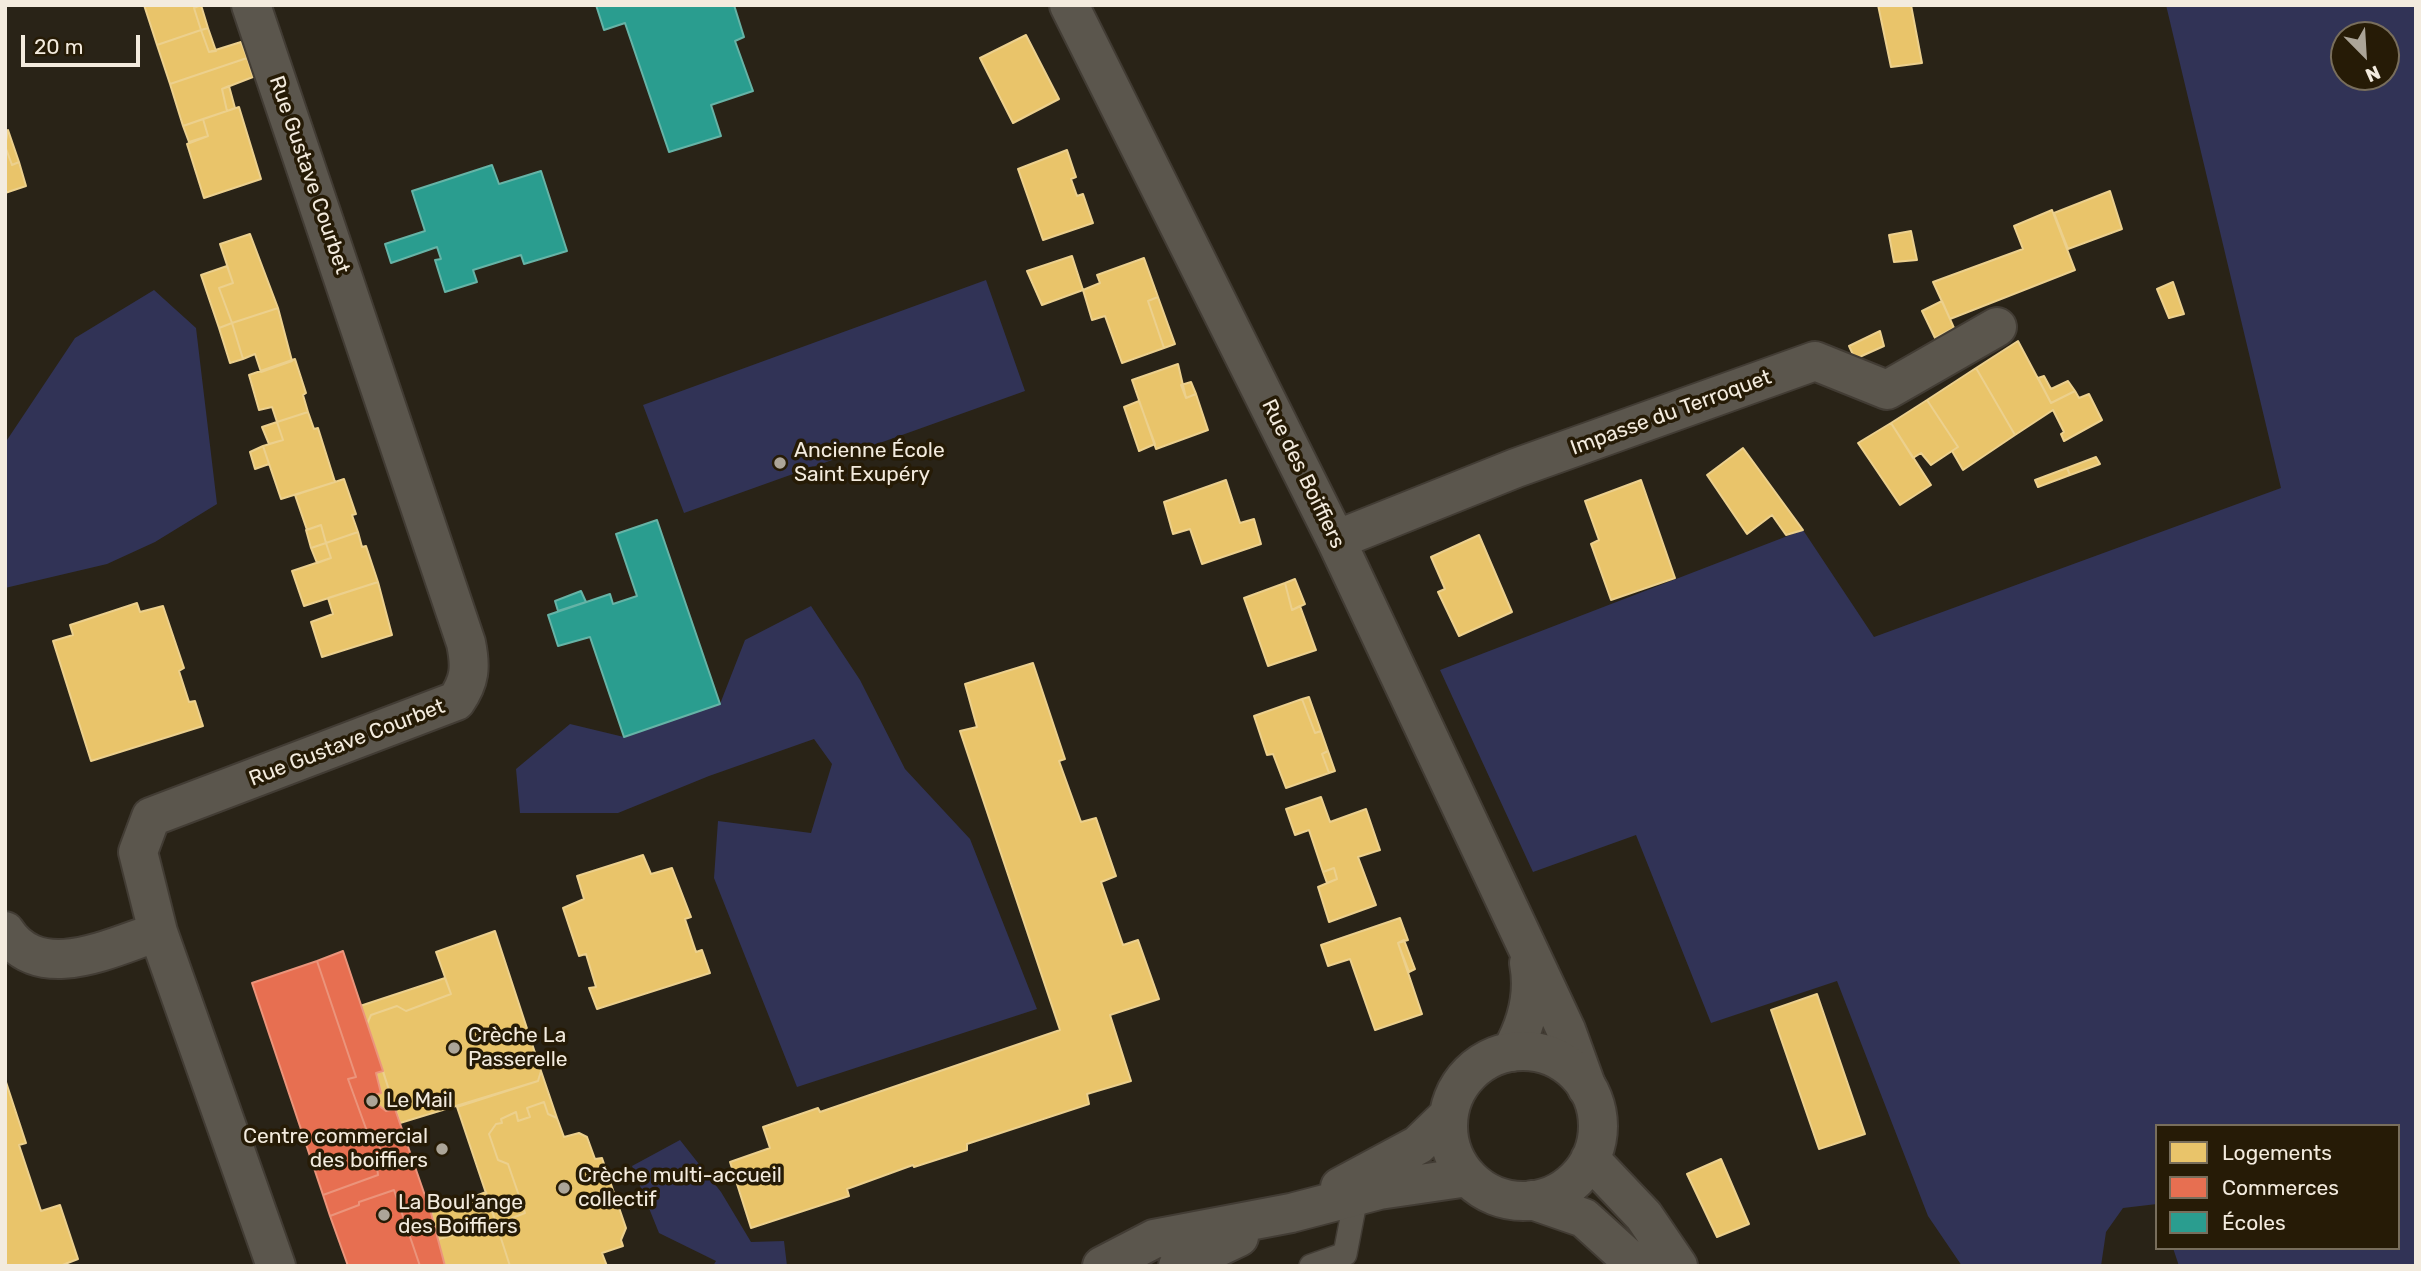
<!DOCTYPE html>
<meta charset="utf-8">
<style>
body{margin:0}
#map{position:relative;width:2421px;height:1271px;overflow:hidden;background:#292317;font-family:Rubik,sans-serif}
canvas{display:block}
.frame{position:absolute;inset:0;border:7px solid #f3ebde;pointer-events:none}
.legend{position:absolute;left:2155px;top:1124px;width:245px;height:126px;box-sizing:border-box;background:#261b06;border:2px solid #786e5c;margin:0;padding:9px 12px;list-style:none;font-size:21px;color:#f3ebde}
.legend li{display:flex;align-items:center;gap:14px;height:35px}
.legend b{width:35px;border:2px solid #786e5c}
.north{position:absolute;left:2330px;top:21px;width:70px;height:70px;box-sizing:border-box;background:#261b06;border:2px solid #786e5c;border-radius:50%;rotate:156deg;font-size:19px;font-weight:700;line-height:28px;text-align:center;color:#f3ebde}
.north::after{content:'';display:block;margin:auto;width:24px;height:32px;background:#aca598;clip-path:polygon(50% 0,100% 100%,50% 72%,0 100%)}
.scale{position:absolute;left:21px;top:35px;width:119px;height:32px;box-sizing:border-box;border:4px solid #f3ebde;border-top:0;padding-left:9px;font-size:21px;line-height:24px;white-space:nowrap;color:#f3ebde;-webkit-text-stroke:5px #261b06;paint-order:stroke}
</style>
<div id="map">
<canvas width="2421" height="1271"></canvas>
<div class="frame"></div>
<ul class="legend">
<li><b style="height:19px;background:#e9c46a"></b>Logements</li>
<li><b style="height:19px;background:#e76f51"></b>Commerces</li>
<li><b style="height:19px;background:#2a9d8f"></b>Écoles</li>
</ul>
<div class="north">N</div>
<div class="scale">20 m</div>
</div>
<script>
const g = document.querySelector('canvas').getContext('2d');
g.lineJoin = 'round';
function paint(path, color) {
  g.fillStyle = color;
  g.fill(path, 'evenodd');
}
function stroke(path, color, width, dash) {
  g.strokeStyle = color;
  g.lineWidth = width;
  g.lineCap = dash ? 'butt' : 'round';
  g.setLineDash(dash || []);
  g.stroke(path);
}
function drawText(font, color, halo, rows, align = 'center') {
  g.font = font + ' Rubik,sans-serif';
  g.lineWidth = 7;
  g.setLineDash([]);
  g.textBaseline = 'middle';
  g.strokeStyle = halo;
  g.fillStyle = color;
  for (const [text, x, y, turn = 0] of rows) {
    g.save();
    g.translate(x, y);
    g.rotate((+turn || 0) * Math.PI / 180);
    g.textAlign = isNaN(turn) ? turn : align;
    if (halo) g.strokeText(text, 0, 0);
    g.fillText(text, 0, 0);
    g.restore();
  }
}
paint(new Path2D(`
 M 2166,5 L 2416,5 L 2416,1266 L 2179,1266 L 2173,1248 L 2398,1248 L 2398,1126 L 2157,1126 L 2157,1204 L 2123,1208 L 2106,1232 L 2101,1266 L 1962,1266 L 1928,1216 L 1837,981 L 1711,1023 L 1636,835 L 1533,872 L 1440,670 L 1803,530 L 1874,637 L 2281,488 ZM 2344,35 L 2386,35 L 2386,77 L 2344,77 Z
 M 986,280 L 1025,391 L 684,513 L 643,405 Z
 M 154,290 L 196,328 L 217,504 L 155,542 L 107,564 L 5,588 L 5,443 L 75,338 Z
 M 811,606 L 860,680 L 905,769 L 970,839 L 1037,1009 L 797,1087 L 714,878 L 718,821 L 811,833 L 832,764 L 814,739 L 709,776 L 618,813 L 520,813 L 516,769 L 570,724 L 624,737 L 720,704 L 745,640 Z
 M 680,1140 L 721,1192 L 751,1242 L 784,1241 L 787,1266 L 713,1266 L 716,1261 L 659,1233 L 632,1166 Z`), '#313356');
const homes = new Path2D(`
 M 144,5 L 200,5 L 194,8 L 201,30 L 157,45 Z
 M 201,5 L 208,28 L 201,30 L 194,8 Z
 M 1878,5 L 1911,5 L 1922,63 L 1891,67 Z
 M 208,28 L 216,51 L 209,52 L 201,30 Z
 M 201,30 L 209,52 L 241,42 L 247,58 L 170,84 L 157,45 Z
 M 1026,35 L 1059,99 L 1013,123 L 980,58 Z
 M 247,58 L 253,77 L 222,89 L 227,111 L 183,126 L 170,84 Z
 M 229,86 L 235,108 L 227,111 L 222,89 Z
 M 239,107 L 261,179 L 204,198 L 187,144 L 208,136 L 203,119 Z
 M 203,119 L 208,136 L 189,142 L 183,126 Z
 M 8,130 L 19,162 L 12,165 L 5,146 Z
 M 5,146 L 12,165 L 19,162 L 26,186 L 5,193 Z
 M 1067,150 L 1076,177 L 1071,179 L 1077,196 L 1083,194 L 1093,223 L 1043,240 L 1018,169 Z
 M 2110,191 L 2122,229 L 2068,249 L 2054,213 Z
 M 2052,210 L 2075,270 L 1950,319 L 1933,282 L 2023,249 L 2014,226 Z
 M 1911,231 L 1917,260 L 1894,262 L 1889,235 Z
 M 250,234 L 278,308 L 232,323 L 219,288 L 233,283 L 220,244 Z
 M 1072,256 L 1083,290 L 1042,305 L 1027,271 Z
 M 1144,258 L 1158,297 L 1148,301 L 1164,348 L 1122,363 L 1105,316 L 1092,320 L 1083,290 L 1100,283 L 1097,275 Z
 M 227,266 L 233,283 L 219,288 L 232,323 L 219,328 L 201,275 Z
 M 2173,282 L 2184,314 L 2169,318 L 2157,289 Z
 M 1158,297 L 1175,344 L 1164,348 L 1148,301 Z
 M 1942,301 L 1954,328 L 1935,338 L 1922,311 Z
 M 278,308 L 292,361 L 261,372 L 255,354 L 243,359 L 232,323 Z
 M 232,323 L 243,359 L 230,363 L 219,328 Z
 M 1880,331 L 1884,346 L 1855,359 L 1849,346 Z
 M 2018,341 L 2051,403 L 2075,391 L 2079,398 L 2089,394 L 2102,420 L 2064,441 L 2061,434 L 2064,432 L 2053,410 L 2015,435 L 1976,368 Z
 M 295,359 L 306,393 L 303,395 L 308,412 L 277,422 L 272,407 L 259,410 L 249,375 Z
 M 1178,364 L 1186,398 L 1196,394 L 1208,430 L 1156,449 L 1132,380 Z
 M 1976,368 L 2015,435 L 1963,470 L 1952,451 L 1958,447 L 1927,400 Z
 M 2044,376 L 2051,389 L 2068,381 L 2075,391 L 2051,403 L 2038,378 Z
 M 1191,382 L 1196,394 L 1186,398 L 1181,385 Z
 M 1927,400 L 1958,447 L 1931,465 L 1921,453 L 1913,458 L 1891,423 Z
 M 1139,401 L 1155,444 L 1139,451 L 1124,407 Z
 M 308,412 L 314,429 L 318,428 L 335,482 L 281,499 L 263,446 L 283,440 L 277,422 Z
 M 277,422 L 283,440 L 269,444 L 262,427 Z
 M 1891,423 L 1931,485 L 1900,505 L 1858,443 Z
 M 263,446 L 269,464 L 255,469 L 250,452 Z
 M 1743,448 L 1803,530 L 1786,535 L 1772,515 L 1747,534 L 1707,475 Z
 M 2096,457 L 2100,464 L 2070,475 L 2067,468 Z
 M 2067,468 L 2070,475 L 2038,487 L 2035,480 Z
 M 344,479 L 356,514 L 352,515 L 358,532 L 326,543 L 321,525 L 307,530 L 295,495 Z
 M 1226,480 L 1240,523 L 1254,519 L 1261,544 L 1202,564 L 1190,529 L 1173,534 L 1164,502 Z
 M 1641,480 L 1675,578 L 1611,600 L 1591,544 L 1599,540 L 1585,501 Z
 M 321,525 L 326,543 L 311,548 L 306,530 Z
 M 358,532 L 362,547 L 366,546 L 378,582 L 304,606 L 292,571 L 331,558 L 326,543 Z
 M 1479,535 L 1512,612 L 1459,636 L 1438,592 L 1445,589 L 1431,557 Z
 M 326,543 L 331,558 L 317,563 L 311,548 Z
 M 1295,579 L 1305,604 L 1292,610 L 1285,583 Z
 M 378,582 L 392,635 L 322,657 L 311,622 L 333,614 L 328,598 Z
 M 1285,583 L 1292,610 L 1300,606 L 1316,650 L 1268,666 L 1244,598 Z
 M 137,603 L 140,612 L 163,606 L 184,668 L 179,671 L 189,702 L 195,701 L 203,726 L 91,761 L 53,641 L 73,635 L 70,625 Z
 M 1033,663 L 1065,759 L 1059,761 L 1081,822 L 1096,818 L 1116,876 L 1101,882 L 1123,945 L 1138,940 L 1159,999 L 1110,1015 L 1131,1081 L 1087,1094 L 1089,1104 L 967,1144 L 967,1150 L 914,1167 L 913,1165 L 847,1189 L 849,1196 L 751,1228 L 730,1162 L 770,1148 L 763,1127 L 818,1108 L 820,1112 L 1060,1030 L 960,731 L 977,727 L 965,684 Z
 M 1309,697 L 1321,731 L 1315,733 L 1302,699 Z
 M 1302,699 L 1315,733 L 1321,731 L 1328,751 L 1322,754 L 1329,773 L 1286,788 L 1273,754 L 1267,755 L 1254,716 Z
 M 1328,751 L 1335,771 L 1329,773 L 1322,754 Z
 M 1321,797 L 1330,822 L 1366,809 L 1380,850 L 1358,857 L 1376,905 L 1329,922 L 1318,887 L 1337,879 L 1334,868 L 1323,872 L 1309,830 L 1295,835 L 1286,809 Z
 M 643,855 L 651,874 L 672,868 L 691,917 L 685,919 L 696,952 L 702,950 L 710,973 L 597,1009 L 589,988 L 596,987 L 586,954 L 579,956 L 563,908 L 584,899 L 577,876 Z
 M 1334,868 L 1337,879 L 1327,883 L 1323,872 Z
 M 1400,918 L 1408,940 L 1398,943 L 1422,1014 L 1375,1030 L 1350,959 L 1328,966 L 1321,945 Z
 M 495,931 L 541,1071 L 538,1081 L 400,1123 L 367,1024 L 371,1015 L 397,1006 L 406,1011 L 451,994 L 436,952 Z
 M 1404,940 L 1415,969 L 1409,972 L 1398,943 Z
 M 445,978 L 451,994 L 406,1011 L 397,1006 L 371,1015 L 367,1024 L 360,1006 Z
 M 1817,994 L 1865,1134 L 1819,1149 L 1771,1010 Z
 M 383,1071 L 395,1109 L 388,1112 L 378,1105 L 375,1095 L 381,1093 L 376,1073 Z
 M 541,1071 L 557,1118 L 548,1114 L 544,1102 L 527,1108 L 530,1117 L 518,1121 L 516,1112 L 501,1119 L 502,1123 L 496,1124 L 489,1134 L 498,1160 L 508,1164 L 525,1213 L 512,1218 L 507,1229 L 496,1223 L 457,1107 L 538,1081 Z
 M 5,1079 L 26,1143 L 19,1145 L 41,1211 L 60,1205 L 78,1259 L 60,1266 L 5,1266 Z
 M 544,1102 L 548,1114 L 557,1118 L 564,1137 L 579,1133 L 587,1137 L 595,1159 L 602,1158 L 626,1228 L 621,1240 L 623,1246 L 602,1253 L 607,1266 L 510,1266 L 496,1223 L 507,1229 L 512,1218 L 525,1213 L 508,1164 L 498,1160 L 489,1134 L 496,1124 L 502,1123 L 501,1119 L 516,1112 L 518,1121 L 530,1117 L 527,1108 Z
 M 1721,1159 L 1749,1224 L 1717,1237 L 1687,1174 Z
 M 486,1192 L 496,1223 L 439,1239 L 431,1213 Z
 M 496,1223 L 510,1266 L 445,1266 L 437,1243 L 439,1239 Z`);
paint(homes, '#e9c46a');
stroke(homes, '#ecd08d', 2);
const shops = new Path2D(`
 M 343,951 L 383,1071 L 376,1073 L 381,1093 L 375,1095 L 378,1105 L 386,1111 L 395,1109 L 431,1213 L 445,1266 L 420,1266 L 394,1190 L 359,1202 L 359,1205 L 330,1216 L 323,1195 L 378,1175 L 377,1167 L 385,1165 L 375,1132 L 368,1134 L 348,1079 L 356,1077 L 317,961 Z
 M 317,961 L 356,1077 L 348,1079 L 368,1134 L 375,1132 L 385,1165 L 377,1167 L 378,1175 L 323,1195 L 252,983 Z
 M 394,1190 L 420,1266 L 348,1266 L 330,1216 L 359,1205 L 359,1202 Z`);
paint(shops, '#e76f51');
stroke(shops, '#eb947b', 2);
const schools = new Path2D(`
 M 596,5 L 734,5 L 744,37 L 735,41 L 753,91 L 711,105 L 721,136 L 669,152 L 625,23 L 604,30 Z
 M 492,165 L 499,184 L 541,171 L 567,251 L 524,264 L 521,255 L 473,270 L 477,282 L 445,292 L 435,260 L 441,259 L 437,247 L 391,263 L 385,244 L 425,231 L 412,191 Z
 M 657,520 L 720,704 L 624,737 L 590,637 L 558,646 L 548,615 L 610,594 L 613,604 L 637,596 L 616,534 Z
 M 581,591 L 586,602 L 558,611 L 555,601 Z`);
paint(schools, '#2a9d8f');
stroke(schools, '#66b4a7', 2);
const service = new Path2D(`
 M 1311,1266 L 1345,1254 L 1356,1197`);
const minor = new Path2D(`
 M 251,5 L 466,643 C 471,667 470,681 456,701 L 151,817 L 138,852 L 158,932 L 276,1266
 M 1069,5 L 1336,540 L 1566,1030 L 1587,1088
 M 1336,540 L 1516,468 L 1815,361 L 1887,390 L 1997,327
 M 5,931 C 40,985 111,947 158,932
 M 1511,1052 C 1527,1024 1535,995 1529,963`);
const tertiary = new Path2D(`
 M1448 1126a75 75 0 1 1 150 0a75 75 0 1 1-150 0Z
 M 1590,1159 L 1644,1216 L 1678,1266
 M 1340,1187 L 1418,1145 L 1448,1116
 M 1532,1200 L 1584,1218 L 1637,1266
 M 1102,1266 L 1154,1239 L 1291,1213 L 1379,1190 L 1468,1177
 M 1178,1266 L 1239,1237`);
stroke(service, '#423c34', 26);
stroke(minor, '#423c34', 42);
stroke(tertiary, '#423c34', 42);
stroke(service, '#5b564d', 23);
stroke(minor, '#5b564d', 38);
stroke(tertiary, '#5b564d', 38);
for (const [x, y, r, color] of [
 [780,463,7,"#aca598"],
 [454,1048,7,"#aca598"],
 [372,1101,7,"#aca598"],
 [442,1149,7,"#aca598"],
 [564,1188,7,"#aca598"],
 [384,1215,7,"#aca598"]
]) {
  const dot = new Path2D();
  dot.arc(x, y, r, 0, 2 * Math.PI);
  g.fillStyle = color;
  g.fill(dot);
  stroke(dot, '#261b06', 2.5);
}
drawText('21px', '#f3ebde', '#261b06', [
 ["Rue Gustave Courbet",309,175,71],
 ["Impasse du Terroquet",1671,413,-20],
 ["Rue des Boiffiers",1303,474,64],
 ["Rue Gustave Courbet",347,743,-21]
]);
drawText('21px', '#f3ebde', '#261b06', [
 ["Ancienne École",794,451],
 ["Saint Exupéry",794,475],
 ["Crèche La",468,1036],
 ["Passerelle",468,1060],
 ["Le Mail",386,1101],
 ["Centre commercial",428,1137,"right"],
 ["des boiffiers",428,1161,"right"],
 ["Crèche multi-accueil",578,1176],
 ["collectif",578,1200],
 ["La Boul'ange",398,1203],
 ["des Boiffiers",398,1227]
], 'left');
</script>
